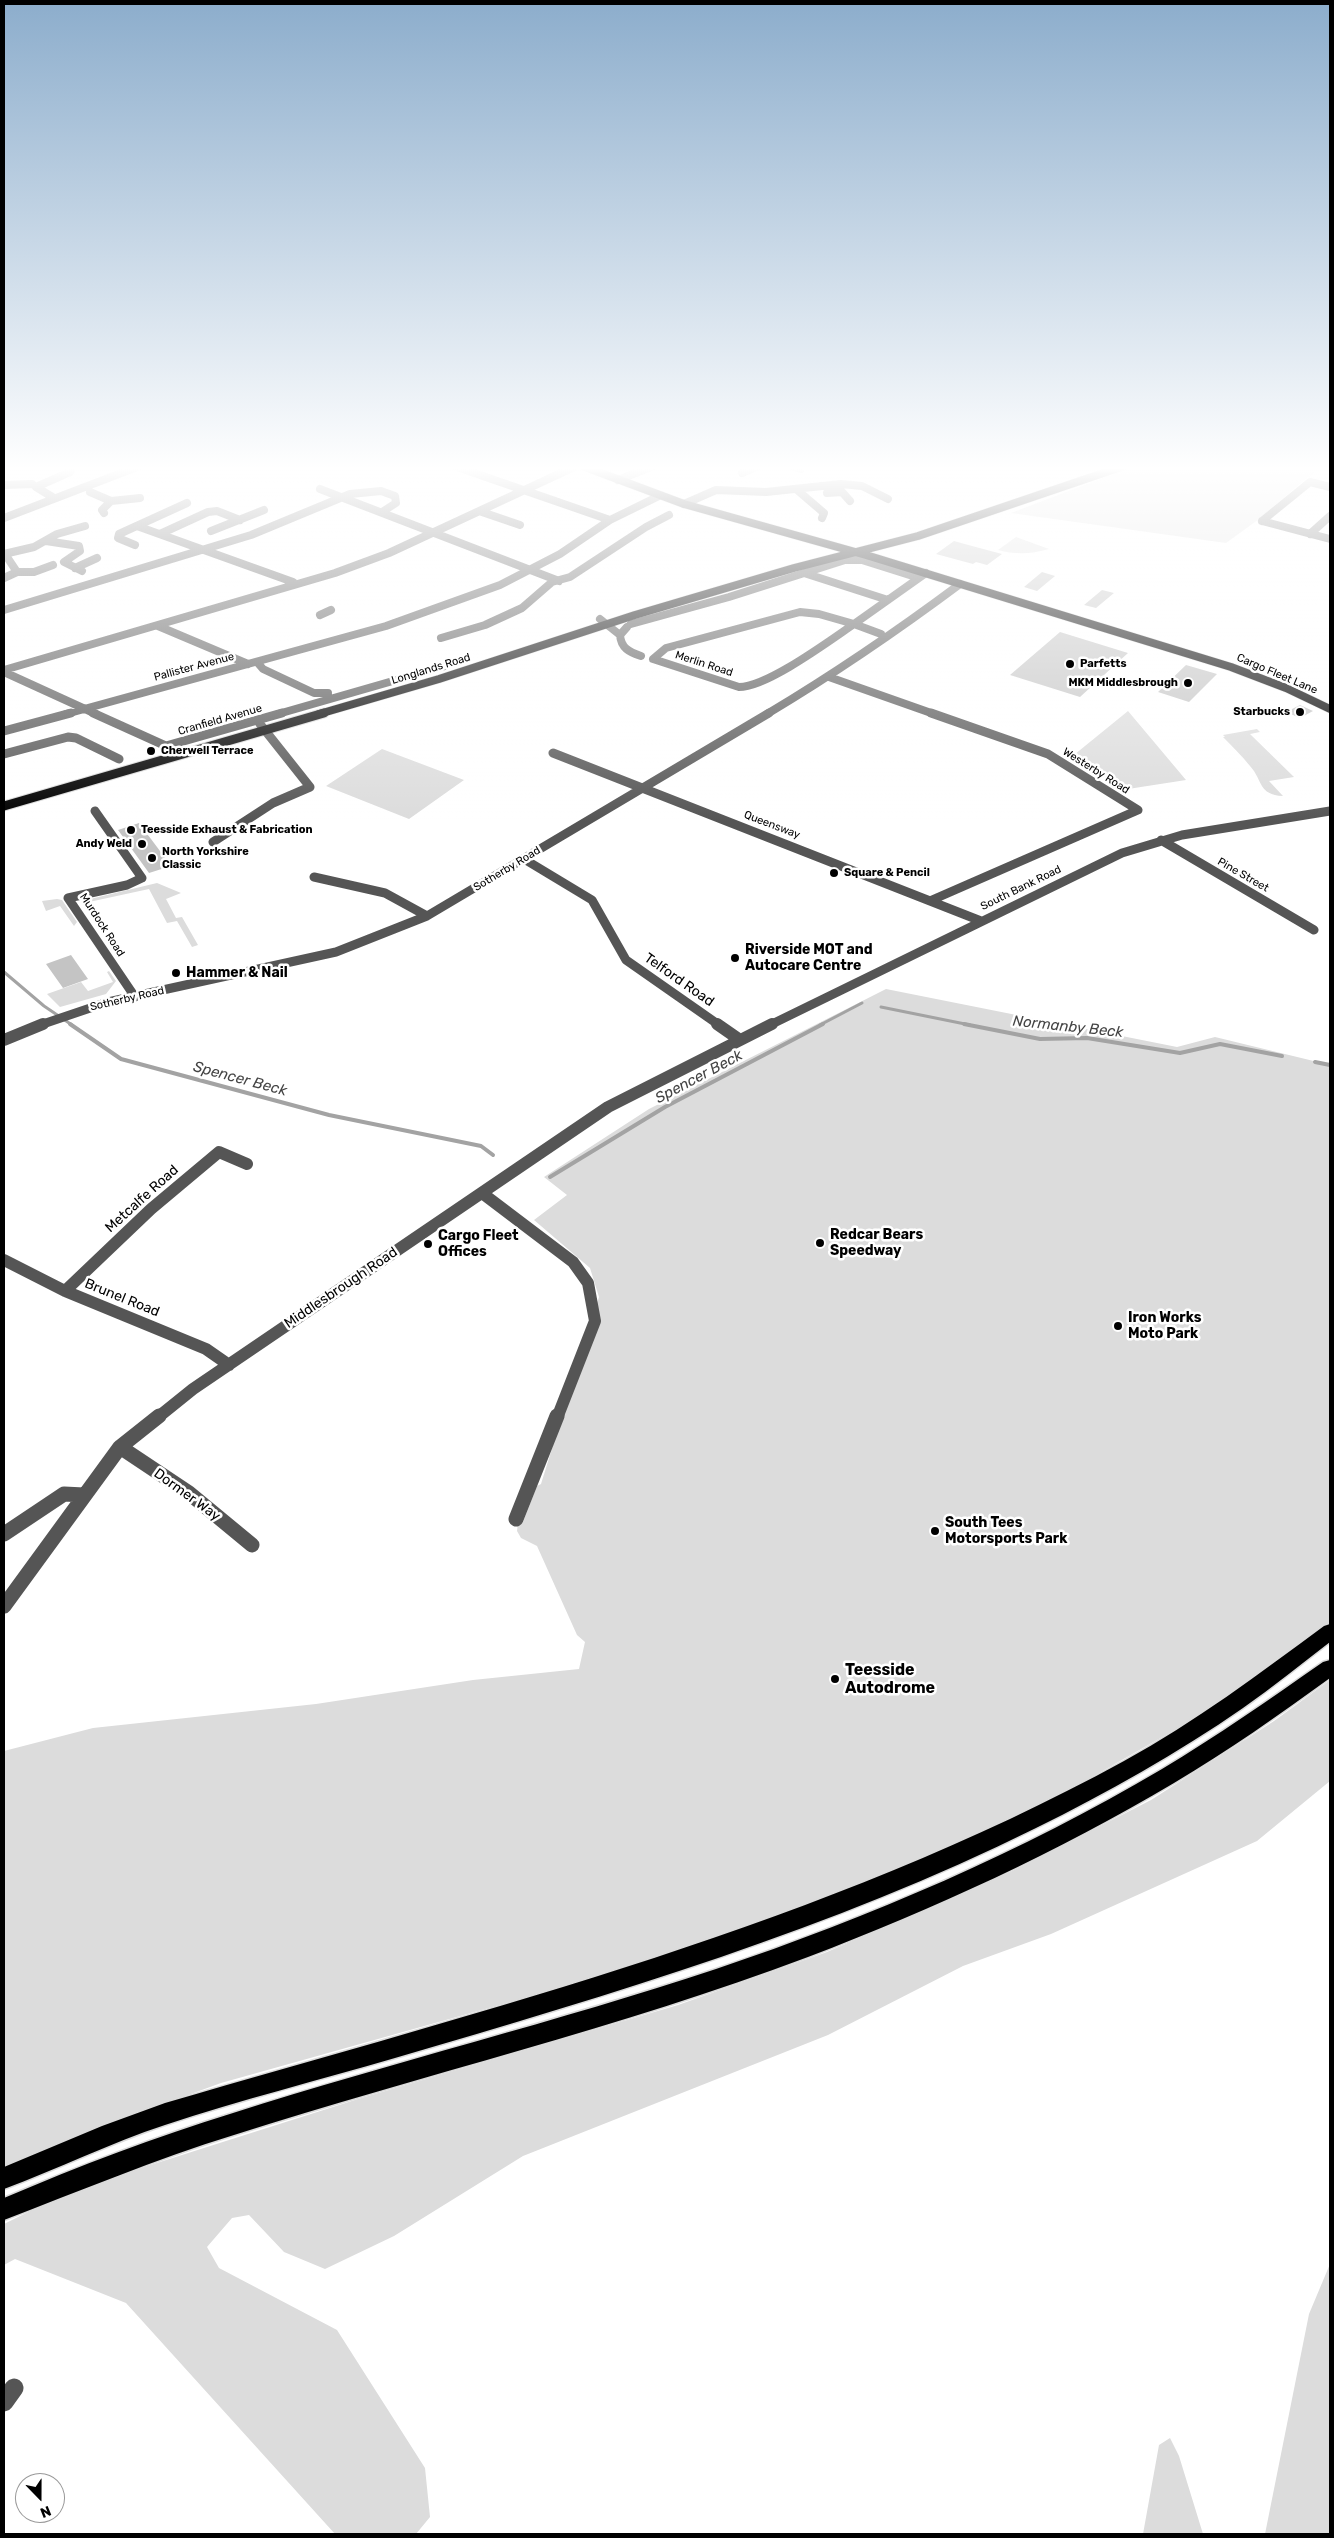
<!DOCTYPE html>
<style>
body{margin:0}
#map{position:relative;width:1334px;height:2538px;overflow:hidden;background:#fff;font-family:Rubik,sans-serif}
canvas{display:block}
.frame{position:absolute;inset:0;border:5px solid #000;pointer-events:none}
.north{position:absolute;left:15px;top:2473px;width:50px;height:50px;box-sizing:border-box;background:#fff;border:1px solid #999;border-radius:50%;rotate:158deg;font-size:14px;font-weight:700;line-height:20px;text-align:center;color:#000}
.north::after{content:'';display:block;margin:auto;width:18px;height:22px;background:#000;clip-path:polygon(50% 0,100% 100%,50% 72%,0 100%)}
</style>
<div id="map">
<canvas width="1334" height="2538"></canvas>
<div class="frame"></div>
<div class="north">N</div>
</div>
<script>
const g = document.querySelector('canvas').getContext('2d');
g.lineJoin = 'round';
function paint(path, color) {
  g.fillStyle = color;
  g.fill(path, 'evenodd');
}
function stroke(path, color, width, dash) {
  g.strokeStyle = color;
  g.lineWidth = width;
  g.lineCap = dash ? 'butt' : 'round';
  g.setLineDash(dash || []);
  g.stroke(path);
}
function drawText(font, color, halo, rows, align = 'center') {
  g.font = font + ' Rubik,sans-serif';
  g.lineWidth = 5;
  g.setLineDash([]);
  g.textBaseline = 'middle';
  g.strokeStyle = halo;
  g.fillStyle = color;
  for (const [text, x, y, turn = 0] of rows) {
    g.save();
    g.translate(x, y);
    g.rotate((+turn || 0) * Math.PI / 180);
    g.textAlign = isNaN(turn) ? turn : align;
    if (halo) g.strokeText(text, 0, 0);
    g.fillText(text, 0, 0);
    g.restore();
  }
}
paint(new Path2D(`
 M 1132,467 L 1320,467 L 1255,522 L 1226,543 L 1011,513 Z
 M 1016,537 L 1049,549 C 1031,554 1016,555 998,550 Z
 M 1128,711 L 1186,780 L 1128,789 L 1069,759 Z
 M 1257,729 L 1260,732 L 1250,734 L 1294,777 L 1269,781 L 1283,796 C 1258,795 1263,780 1250,766 C 1242,756 1232,746 1223,737 L 1225,737 L 1223,735 Z
 M 382,749 L 464,780 L 409,819 L 326,786 Z
 M 157,883 L 181,893 L 166,899 L 176,918 L 182,917 L 198,945 L 192,947 L 177,921 L 167,923 L 149,889 L 89,902 L 84,906 L 83,904 L 86,900 Z
 M 57,899 L 62,900 L 77,922 L 74,926 L 60,906 L 46,911 L 42,901 Z
 M 109,971 L 116,981 L 106,994 L 60,1007 L 47,994 L 81,982 L 88,991 L 113,982 L 107,972 Z
 M 886,989 L 1177,1047 L 1215,1037 L 1330,1065 L 1330,1623 L 1243,1691 L 1064,1793 L 956,1845 L 755,1926 L 610,1974 L 221,2083 L 87,2132 L 4,2167 L 4,1751 L 93,1728 L 316,1704 L 473,1680 L 579,1669 L 585,1642 L 577,1635 L 537,1546 L 521,1538 L 517,1531 L 518,1523 L 523,1522 L 537,1486 L 541,1484 L 599,1297 L 590,1268 L 534,1220 L 567,1195 L 544,1177 L 649,1109 Z
 M 1330,1680 L 1330,1781 L 1257,1841 L 1051,1934 L 963,1966 L 828,2035 L 523,2156 L 394,2236 L 325,2269 L 284,2252 L 249,2215 L 232,2218 L 207,2247 L 219,2268 L 337,2330 L 425,2468 L 430,2517 L 416,2534 L 335,2534 L 126,2303 L 15,2259 L 4,2265 L 4,2224 L 50,2201 L 141,2168 L 358,2099 L 678,2005 L 827,1952 L 1012,1871 L 1151,1800 L 1274,1721 Z
 M 1330,2264 L 1330,2534 L 1265,2534 L 1309,2314 Z
 M 1170,2438 L 1179,2456 L 1203,2534 L 1143,2534 L 1159,2445 Z`), '#dcdcdc');
stroke(new Path2D(`
 M 4,972 L 44,1006 L 72,1025
 M 881,1007 L 970,1025
 M 820,1025 L 862,1003`), '#a3a3a3', 3);
stroke(new Path2D(`
 M 70,1024 L 121,1059 L 329,1115 L 481,1146 L 493,1155
 M 964,1024 L 1040,1039 L 1087,1038 L 1180,1053 L 1220,1044 L 1282,1056
 M 1315,1062 L 1330,1065
 M 550,1177 L 665,1107 L 823,1024`), '#a3a3a3', 4);
paint(new Path2D(`
 M 954,541 L 972,546 L 1002,554 L 987,565 L 976,562 L 973,564 L 936,554 Z
 M 1042,572 L 1055,576 L 1037,591 L 1024,587 Z
 M 1102,590 L 1114,593 L 1096,608 L 1084,605 Z
 M 1060,632 L 1128,653 L 1080,697 L 1010,675 Z
 M 1186,665 L 1217,674 L 1189,702 L 1158,692 Z
 M 1300,705 L 1313,711 L 1300,718 L 1286,712 Z
 M 139,823 L 160,851 L 171,866 L 149,873 L 118,830 Z
 M 71,955 L 88,979 L 63,988 L 46,964 Z`), '#c4c4c4');
const majorFar1 = new Path2D(`
 M 585,467 L 684,504 L 866,555 L 1231,667 L 1286,688 L 1330,709
 M 319,714 L 439,679 L 635,615 L 794,568 L 918,536 L 1121,467`);
const major = new Path2D(`
 M 4,806 L 324,713`);
const highway = new Path2D(`
 M 1330,1624 L 1330,1642 C 1301,1664 1273,1687 1243,1708 C 1178,1753 1107,1793 1036,1828 C 833,1929 613,1994 395,2058 C 319,2080 241,2100 165,2125 C 110,2143 58,2169 4,2189 L 4,2167 L 102,2126 L 165,2103 C 491,2008 824,1925 1124,1761 C 1195,1722 1259,1674 1324,1626 Z
 M 1330,1660 L 1330,1678 C 1279,1715 1228,1751 1174,1783 C 1058,1852 934,1909 808,1957 C 620,2028 425,2074 234,2135 C 156,2159 80,2191 4,2220 L 4,2198 C 79,2166 155,2137 233,2113 C 393,2062 557,2022 716,1969 C 870,1917 1022,1852 1162,1769 C 1217,1736 1270,1699 1323,1662 Z`);
stroke(majorFar1, '#dbdbdb', 9);
stroke(major, '#dbdbdb', 11);
stroke(highway, '#dbdbdb', 3);
stroke(new Path2D(`
 M 457,467 L 610,520
 M 795,467 L 801,469
 M 742,473 L 756,467
 M 618,480 L 651,467
 M 4,485 L 32,484
 M 320,489 L 559,581
 M 796,489 L 824,513 L 822,518
 M 90,492 L 111,501
 M 827,493 L 842,492 L 850,501
 M 54,498 L 36,487 L 70,472 L 73,467
 M 684,504 L 716,490 L 766,492 L 841,484 L 862,486 L 888,499
 M 479,511 L 520,525
 M 104,513 L 102,510 L 111,501 L 140,498
 M 4,518 L 137,467
 M 1262,521 L 1310,482 L 1330,487
 M 1262,521 L 1330,539
 M 137,526 L 293,582
 M 211,531 L 264,510
 M 160,534 L 208,512 L 217,511 L 240,520
 M 1310,534 L 1330,516
 M 46,541 L 79,546 L 80,551 L 64,562 L 82,571
 M 135,545 L 118,538 L 119,534 L 187,503
 M 4,554 L 34,547 L 57,534 L 85,526
 M 75,568 L 97,558
 M 17,572 L 34,572 L 53,565
 M 804,573 L 888,600
 M 4,578 L 17,572 L 5,554
 M 4,610 L 251,535 L 350,494 L 381,491 L 395,496 L 396,503 L 382,512
 M 800,612 L 819,614 L 854,624 C 829,641 767,687 739,687 L 653,659 L 666,648 Z
 M 320,615 L 331,610
 M 600,619 L 620,635
 M 631,624 L 729,597 L 845,560 L 862,560 L 919,578
 M 854,624 L 881,634
 M 854,624 L 926,573
 M 158,626 L 248,664
 M 627,627 L 620,635 C 621,648 629,652 641,656
 M 441,638 L 485,625 L 522,608 L 552,582 L 570,577 L 646,527 L 669,515
 M 257,662 L 263,669 L 314,693 L 328,693
 M 4,670 L 335,573 L 389,553 L 574,467
 M 4,672 L 96,714
 M 829,677 L 934,714
 M 66,714 L 386,626 L 500,585 L 560,554 L 610,520 L 659,496
 M 278,714 L 445,666
 M 767,714 C 834,674 897,631 960,584`), '#555', 8);
stroke(new Path2D(`
 M 93,713 L 166,746 L 282,713
 M 931,713 L 1048,754 L 1138,810 L 932,900
 M 4,731 L 71,713
 M 553,753 L 981,921
 M 4,754 L 68,737 L 76,738 L 119,759
 M 95,811 L 142,878 L 127,885 L 68,898 L 135,997
 M 1161,840 L 1314,930
 M 213,842 L 273,803 L 310,787 L 260,724
 M 524,859 L 592,900 L 626,960 L 719,1025
 M 314,877 L 385,893 L 427,916
 M 40,1025 L 108,1002 L 336,952 L 427,916 L 769,713
 M 770,1025 L 1122,853 L 1182,835 L 1330,811`), '#555', 9);
stroke(new Path2D(`
 M 717,1024 L 740,1040
 M 4,1040 L 43,1024
 M 482,1193 L 573,1262 L 588,1283 L 595,1321 L 557,1418
 M 4,1260 L 65,1291 L 206,1349 L 229,1365
 M 65,1291 L 151,1209 L 219,1152 L 247,1164
 M 157,1418 L 193,1389 L 608,1107 L 772,1024`), '#555', 12);
stroke(new Path2D(`
 M 120,1447 L 189,1493 L 252,1545
 M 516,1519 L 557,1416
 M 4,1534 L 64,1494 L 84,1495
 M 4,1606 L 120,1447 L 159,1416`), '#555', 15);
stroke(new Path2D(`
 M 4,2402 L 14,2388`), '#555', 19);
stroke(majorFar1, '#000', 8);
stroke(major, '#000', 9);
paint(highway, '#000');
const sky = g.createLinearGradient(0, 0, 0, 822);
sky.addColorStop(0, '#8cadcc');
sky.addColorStop(0.57, '#fff');
sky.addColorStop(1, '#ffffff00');
g.fillStyle = sky;
g.fillRect(0, 0, 1334, 822);
for (const [x, y, r, color] of [
 [1070,664,5,"#000"],
 [1188,683,5,"#000"],
 [1300,712,5,"#000"],
 [151,751,5,"#000"],
 [131,830,5,"#000"],
 [142,844,5,"#000"],
 [152,858,5,"#000"],
 [834,873,5,"#000"],
 [735,958,5,"#000"],
 [176,973,5,"#000"],
 [820,1243,5,"#000"],
 [428,1244,5,"#000"],
 [1118,1326,5,"#000"],
 [935,1531,5,"#000"],
 [835,1679,5,"#000"]
]) {
  const dot = new Path2D();
  dot.arc(x, y, r, 0, 2 * Math.PI);
  g.fillStyle = color;
  g.fill(dot);
  stroke(dot, '#fff', 2);
}
drawText('11px', '#000', '#fff', [
 ["Merlin Road",704,664,18],
 ["Pallister Avenue",194,667,-15],
 ["Longlands Road",431,669,-17],
 ["Cargo Fleet Lane",1277,674,23],
 ["Cranfield Avenue",220,720,-16],
 ["Westerby Road",1096,771,32],
 ["Queensway",772,825,21],
 ["Sotherby Road",507,869,-31],
 ["Pine Street",1243,875,30],
 ["South Bank Road",1021,888,-26],
 ["Murdock Road",102,925,57],
 ["Sotherby Road",127,999,-13]
]);
drawText('bold 11px', '#000', '#fff', [
 ["Parfetts",1080,664],
 ["MKM Middlesbrough",1178,683,"right"],
 ["Starbucks",1290,712,"right"],
 ["Cherwell Terrace",161,751],
 ["Teesside Exhaust & Fabrication",141,830],
 ["Andy Weld",132,844,"right"],
 ["North Yorkshire",162,852],
 ["Classic",162,865],
 ["Square & Pencil",844,873]
], 'left');
drawText('bold 14px', '#000', '#fff', [
 ["Riverside MOT and",745,950],
 ["Autocare Centre",745,966],
 ["Hammer & Nail",186,973],
 ["Redcar Bears",830,1235],
 ["Speedway",830,1251],
 ["Cargo Fleet",438,1236],
 ["Offices",438,1252],
 ["Iron Works",1128,1318],
 ["Moto Park",1128,1334],
 ["South Tees",945,1523],
 ["Motorsports Park",945,1539]
], 'left');
drawText('14px', '#000', '#fff', [
 ["Telford Road",679,980,35],
 ["Metcalfe Road",142,1199,-42],
 ["Middlesbrough Road",341,1288,-34],
 ["Brunel Road",122,1298,22],
 ["Dormer Way",187,1495,36]
]);
drawText('italic 15px', '#444', '#fff', [
 ["Normanby Beck",1068,1027,6],
 ["Spencer Beck",699,1077,-28],
 ["Spencer Beck",240,1079,15]
]);
drawText('bold 16px', '#000', '#fff', [
 ["Teesside",845,1670],
 ["Autodrome",845,1688]
], 'left');
</script>
